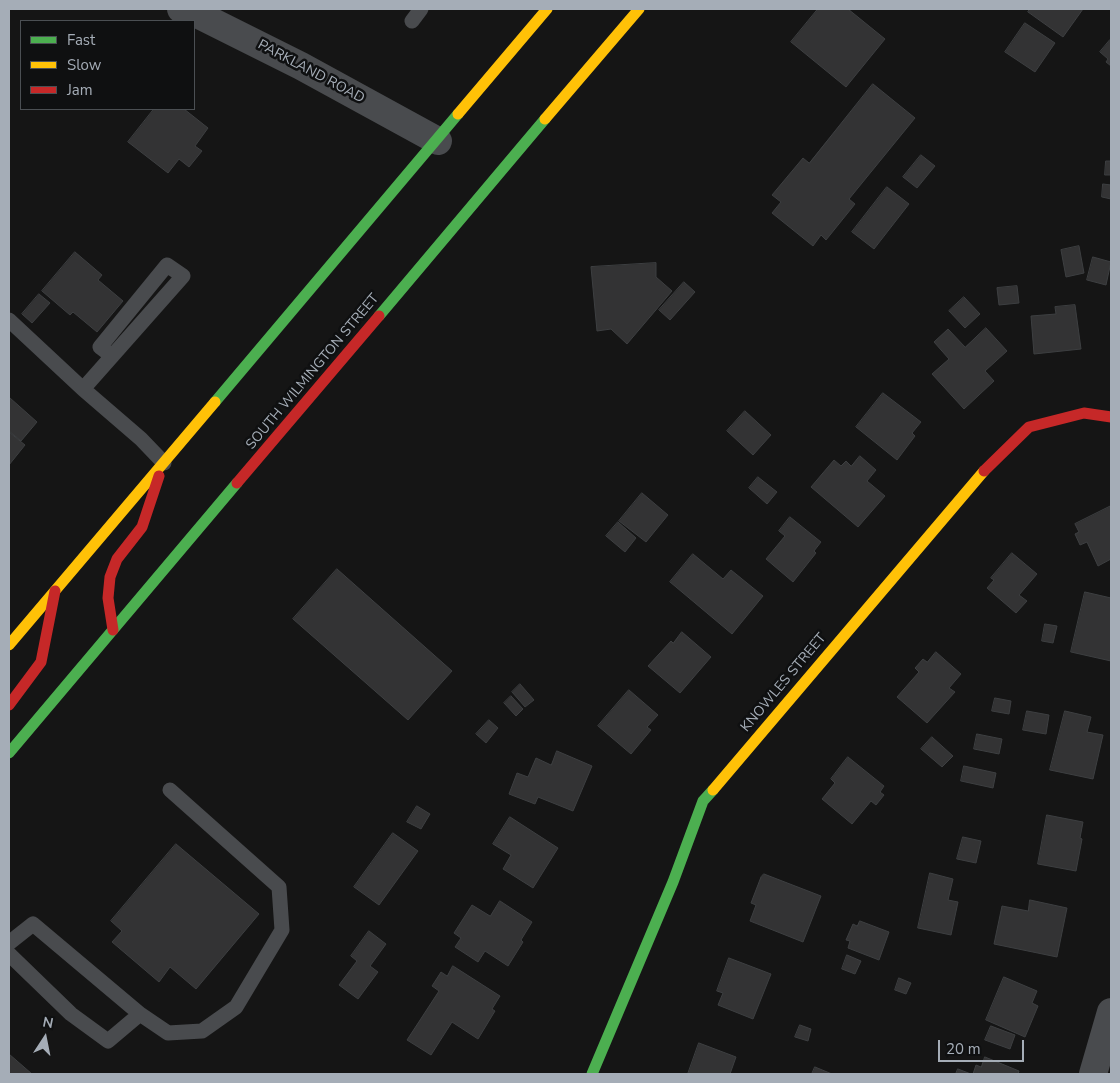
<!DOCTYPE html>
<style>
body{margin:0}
#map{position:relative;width:1120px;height:1083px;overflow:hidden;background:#151515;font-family:"Nunito Sans",sans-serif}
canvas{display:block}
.frame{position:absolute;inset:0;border:10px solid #a5adb7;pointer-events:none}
.legend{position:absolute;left:20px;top:20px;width:175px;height:90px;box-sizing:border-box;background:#0f1011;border:1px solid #4b4f53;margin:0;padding:6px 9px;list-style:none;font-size:15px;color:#a5adb7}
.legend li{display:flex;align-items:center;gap:10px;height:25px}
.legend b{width:25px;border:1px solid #4b4f53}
.north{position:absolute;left:20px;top:1013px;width:50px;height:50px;-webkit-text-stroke:4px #0f1011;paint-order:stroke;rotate:11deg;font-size:14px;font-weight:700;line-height:20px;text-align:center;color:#a5adb7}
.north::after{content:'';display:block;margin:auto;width:18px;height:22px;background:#a5adb7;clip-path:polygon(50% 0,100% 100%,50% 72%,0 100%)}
.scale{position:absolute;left:938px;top:1040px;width:86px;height:22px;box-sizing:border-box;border:2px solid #a5adb7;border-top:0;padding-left:6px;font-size:15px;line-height:18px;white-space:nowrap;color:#a5adb7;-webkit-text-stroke:4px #0f1011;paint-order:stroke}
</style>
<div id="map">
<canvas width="1120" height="1083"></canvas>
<div class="frame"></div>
<ul class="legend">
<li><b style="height:6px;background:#4caf50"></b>Fast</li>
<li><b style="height:6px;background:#ffc107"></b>Slow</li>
<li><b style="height:6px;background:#c62828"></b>Jam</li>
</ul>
<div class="north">N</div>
<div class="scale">20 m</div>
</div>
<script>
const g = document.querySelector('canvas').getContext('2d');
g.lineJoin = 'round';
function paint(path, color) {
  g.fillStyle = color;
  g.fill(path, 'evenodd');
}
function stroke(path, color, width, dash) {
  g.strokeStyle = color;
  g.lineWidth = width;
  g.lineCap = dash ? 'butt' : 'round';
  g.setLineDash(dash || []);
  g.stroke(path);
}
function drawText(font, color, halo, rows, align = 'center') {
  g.font = font + ' "Nunito Sans",sans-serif';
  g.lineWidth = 5;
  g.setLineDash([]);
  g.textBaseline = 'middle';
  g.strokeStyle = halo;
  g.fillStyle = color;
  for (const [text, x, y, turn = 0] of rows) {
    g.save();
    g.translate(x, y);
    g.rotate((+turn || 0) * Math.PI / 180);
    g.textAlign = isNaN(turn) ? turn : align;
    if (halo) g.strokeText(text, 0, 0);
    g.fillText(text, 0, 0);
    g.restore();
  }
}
const building = new Path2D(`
 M 818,9 L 848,9 L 885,39 L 846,87 L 791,42 Z
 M 1030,9 L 1083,9 L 1063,37 L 1028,12 Z
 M 1025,23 L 1055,43 L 1035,72 L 1005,52 Z
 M 1110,40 L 1111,41 L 1111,66 L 1106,62 L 1108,59 L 1100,52 Z
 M 873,84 L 915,118 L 849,199 L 855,204 L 826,240 L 821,235 L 813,246 L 772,213 L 781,202 L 772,195 L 803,158 L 809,163 Z
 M 154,109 L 184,109 L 208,128 L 195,146 L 202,151 L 189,167 L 179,159 L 168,173 L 128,142 Z
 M 921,155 L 935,166 L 917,188 L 903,177 Z
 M 1106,161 L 1111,161 L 1111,175 L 1105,175 Z
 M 1103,184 L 1111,185 L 1111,199 L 1102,197 Z
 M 887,187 L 909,204 L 874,249 L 852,232 Z
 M 1079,246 L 1084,273 L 1066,277 L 1061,250 Z
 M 75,252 L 102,275 L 98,280 L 123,301 L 97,332 L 73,312 L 70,315 L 42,291 Z
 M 1093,257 L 1111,262 L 1106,285 L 1087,280 Z
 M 656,263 L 656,277 L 672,291 L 627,344 L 611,329 L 597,331 L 591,267 Z
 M 684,282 L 695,292 L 670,320 L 659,310 Z
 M 1017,286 L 1019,303 L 999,305 L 997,288 Z
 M 39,294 L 50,303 L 32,323 L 22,314 Z
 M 964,297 L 980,314 L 965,328 L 949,311 Z
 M 1075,305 L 1081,349 L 1034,354 L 1031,316 L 1056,314 L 1055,307 Z
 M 986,328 L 1007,351 L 985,371 L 994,381 L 964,409 L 932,374 L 949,359 L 934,342 L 948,329 L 965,347 Z
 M 883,393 L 921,422 L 912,433 L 915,436 L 897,460 L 856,427 Z
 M 10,398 L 37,422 L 21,441 L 9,431 Z
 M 745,411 L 771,435 L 753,455 L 727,431 Z
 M 9,432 L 25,445 L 9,465 Z
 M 860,456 L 876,470 L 867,481 L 885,496 L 858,527 L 811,487 L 834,460 L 841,466 L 846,461 L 851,466 Z
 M 758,477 L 777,492 L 767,504 L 749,488 Z
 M 642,493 L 668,515 L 646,542 L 619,521 Z
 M 1111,506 L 1111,559 L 1098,566 L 1087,542 L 1080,545 L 1075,534 L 1079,532 L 1075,524 Z
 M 790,517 L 821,542 L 814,551 L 816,553 L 793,582 L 766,559 L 785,536 L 779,531 Z
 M 618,522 L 636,538 L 625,552 L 606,536 Z
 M 1012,553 L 1037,574 L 1019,595 L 1027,601 L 1016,613 L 987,588 L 994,580 L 991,578 Z
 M 693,554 L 723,579 L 731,570 L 763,596 L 732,634 L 670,582 Z
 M 337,569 L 452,671 L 408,720 L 293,619 Z
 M 1085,592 L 1111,598 L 1111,661 L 1071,652 Z
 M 1045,624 L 1057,626 L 1053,643 L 1042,641 Z
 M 682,632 L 711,657 L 680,693 L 648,666 L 671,641 L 673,643 Z
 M 936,652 L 961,674 L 949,688 L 955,692 L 927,723 L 897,697 L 919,672 L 915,668 L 923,659 L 927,662 Z
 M 520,684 L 534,700 L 525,707 L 512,692 Z
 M 629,690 L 658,715 L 647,727 L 651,730 L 631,754 L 598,726 Z
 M 511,696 L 523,709 L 516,716 L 504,703 Z
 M 995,698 L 1011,701 L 1009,714 L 992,711 Z
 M 1027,711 L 1049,715 L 1046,734 L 1023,730 Z
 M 1065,711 L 1091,717 L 1087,732 L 1103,735 L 1093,779 L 1050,770 Z
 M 489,720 L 498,728 L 486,743 L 476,734 Z
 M 977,734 L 1002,739 L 999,754 L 974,749 Z
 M 932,737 L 953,756 L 942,767 L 921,749 Z
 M 557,751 L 592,766 L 573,811 L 538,797 L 535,804 L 509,794 L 517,773 L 528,777 L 536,758 L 551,765 Z
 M 848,757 L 884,786 L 880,792 L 884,795 L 876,805 L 871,801 L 852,824 L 822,799 L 835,783 L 831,779 Z
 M 964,766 L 996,773 L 993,788 L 961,781 Z
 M 417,806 L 430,814 L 421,829 L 407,822 Z
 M 1047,815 L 1083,822 L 1080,838 L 1082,839 L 1076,871 L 1038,864 Z
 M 510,817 L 558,848 L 533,888 L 503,869 L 511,855 L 493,844 Z
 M 393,833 L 418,851 L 379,905 L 354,887 Z
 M 963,837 L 981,841 L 976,863 L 957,859 Z
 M 176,844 L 259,914 L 196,989 L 170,967 L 159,982 L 112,942 L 122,931 L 111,921 Z
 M 930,873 L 953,879 L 948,900 L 958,902 L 951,935 L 918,928 Z
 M 764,874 L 821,896 L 803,942 L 750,921 L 756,905 L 751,903 L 761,877 Z
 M 1030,900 L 1067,908 L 1057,957 L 994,944 L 1002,906 L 1028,911 Z
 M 500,901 L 532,922 L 521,940 L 523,942 L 508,966 L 485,951 L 478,962 L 455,947 L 461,938 L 454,933 L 472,905 L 490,916 Z
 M 860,921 L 889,932 L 879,960 L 848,948 L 850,941 L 846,940 L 853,924 L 857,926 Z
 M 369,931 L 386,944 L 370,966 L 378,972 L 358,999 L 339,985 L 357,961 L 351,956 Z
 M 847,955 L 861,961 L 855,974 L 842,969 Z
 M 729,958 L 771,974 L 753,1019 L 718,1005 L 723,993 L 717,991 Z
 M 453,966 L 500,996 L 492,1009 L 495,1011 L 478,1039 L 452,1022 L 431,1055 L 407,1040 L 439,991 L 432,986 L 441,972 L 447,976 Z
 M 1004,977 L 1037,991 L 1032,1003 L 1038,1006 L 1025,1037 L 986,1020 Z
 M 899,978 L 911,983 L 906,994 L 895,990 Z
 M 800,1025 L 811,1029 L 808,1041 L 795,1037 Z
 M 991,1026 L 1015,1035 L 1010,1049 L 985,1040 Z
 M 699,1043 L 736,1057 L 730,1074 L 688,1074 Z
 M 9,1054 L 32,1074 L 9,1074 Z
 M 985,1057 L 1019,1071 L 1018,1074 L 973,1074 L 976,1065 L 981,1067 Z
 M 815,1067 L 832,1074 L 812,1074 Z
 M 958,1069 L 971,1074 L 956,1074 Z`);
paint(building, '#333334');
stroke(building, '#3d3f41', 1);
stroke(new Path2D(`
 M 412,21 L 421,9
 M 9,320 L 83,389
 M 112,356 L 100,347 L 167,265 L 183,276 L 83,389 L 141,439 L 164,463
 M 9,943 L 33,924 L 140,1014 L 168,1033 L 202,1031 L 236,1007 L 282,930 L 279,887 L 170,790
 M 9,954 L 71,1014 L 108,1041 L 140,1014`), '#494b4e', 15);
stroke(new Path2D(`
 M 181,9 L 199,15 L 301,66 L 438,141
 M 1093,1074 L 1111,1012`), '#494b4e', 28);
stroke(new Path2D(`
 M 379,316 L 545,119
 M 215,402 L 458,114
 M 9,753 L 237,483
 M 592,1074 L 673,882 L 703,801 L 713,790`), '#4caf50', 11);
stroke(new Path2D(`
 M 458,114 L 547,9
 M 545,119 L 639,9
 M 9,645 L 215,402
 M 713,790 L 984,471`), '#ffc107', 11);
stroke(new Path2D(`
 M 984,471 L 1029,427 L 1084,413 L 1111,417
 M 237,483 L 379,316
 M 113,630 L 108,598 L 110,577 L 117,559 L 142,527 L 159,476
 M 9,705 L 41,662 L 55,591`), '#c62828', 11);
drawText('14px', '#a5adb7', '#0f1011', [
 ["PARKLAND ROAD",311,72,28],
 ["SOUTH WILMINGTON STREET",313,372,-50],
 ["KNOWLES STREET",784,683,-50]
]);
</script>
